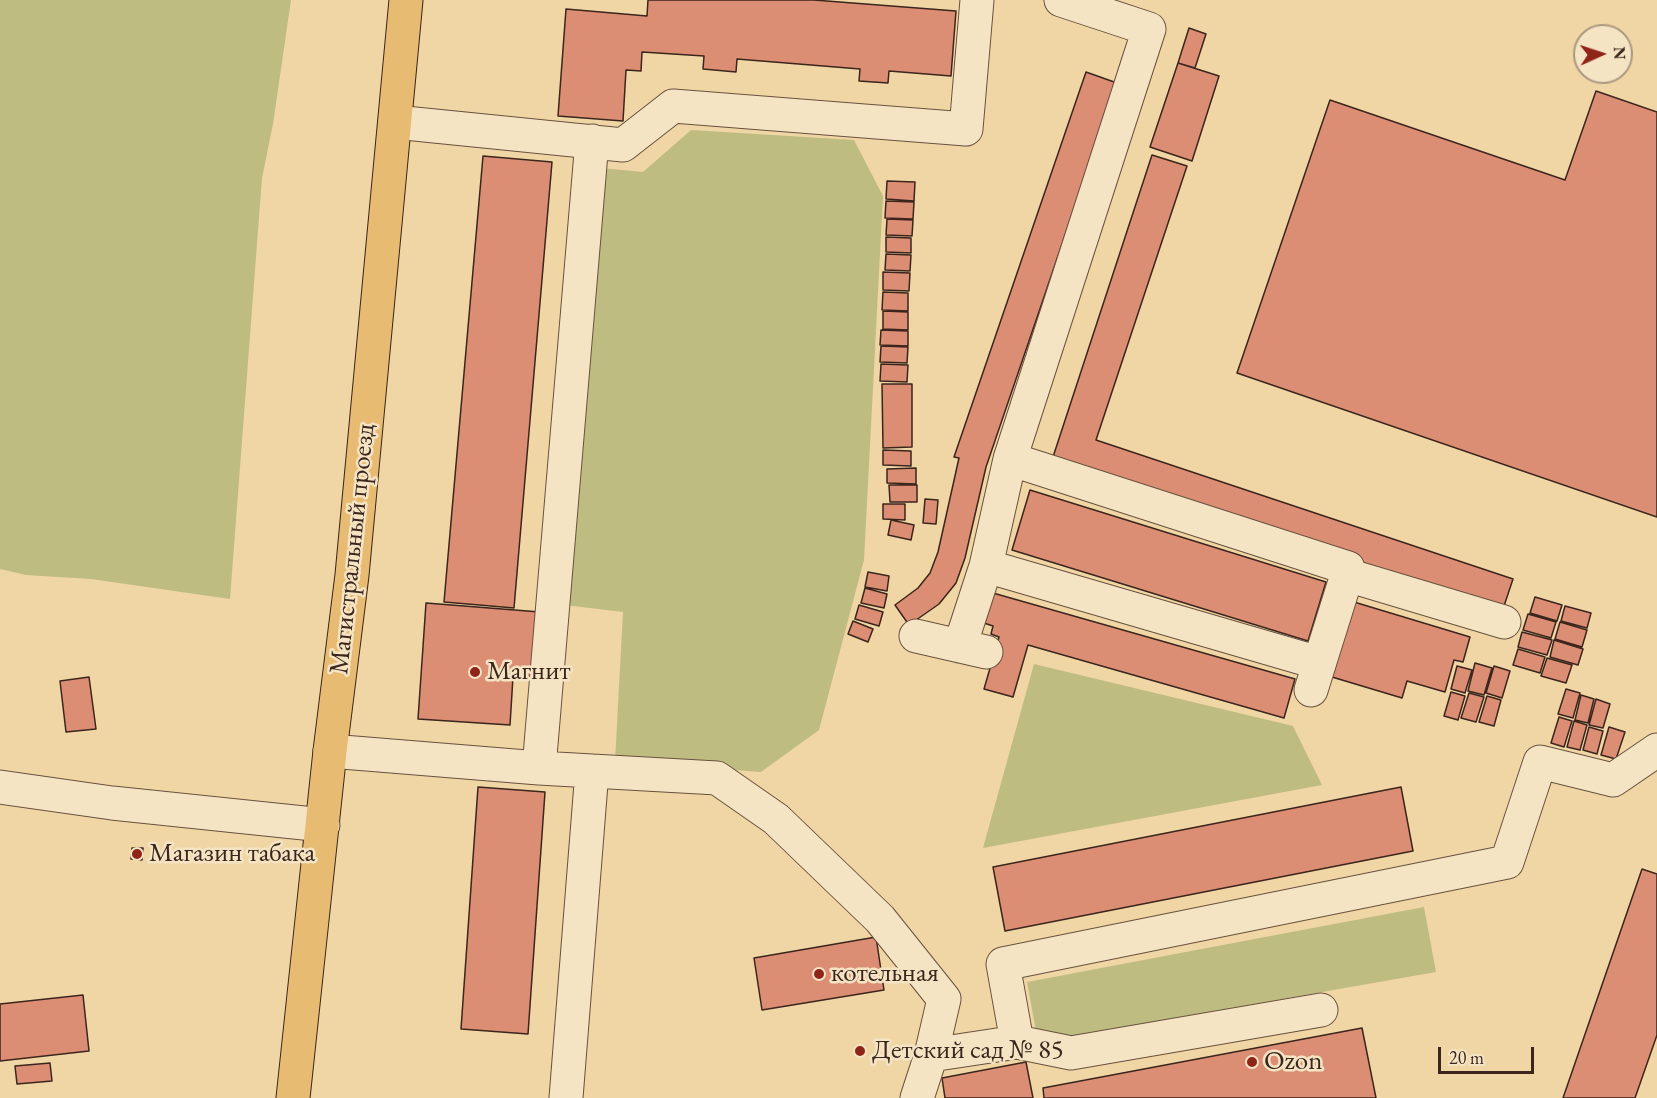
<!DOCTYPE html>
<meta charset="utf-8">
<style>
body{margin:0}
#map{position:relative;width:1657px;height:1098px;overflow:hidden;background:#f0d6a5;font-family:"EB Garamond",serif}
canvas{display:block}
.north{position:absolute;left:1573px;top:24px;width:60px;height:60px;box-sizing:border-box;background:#f5e4c4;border:2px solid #ab9881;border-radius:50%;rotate:87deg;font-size:16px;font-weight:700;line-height:24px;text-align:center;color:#3b251c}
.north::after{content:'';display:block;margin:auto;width:21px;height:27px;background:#8f2418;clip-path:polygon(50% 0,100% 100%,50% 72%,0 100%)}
.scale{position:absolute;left:1438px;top:1047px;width:96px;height:27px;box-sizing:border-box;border:3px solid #3b251c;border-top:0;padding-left:8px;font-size:18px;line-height:21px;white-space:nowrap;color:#3b251c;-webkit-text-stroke:4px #f5e4c4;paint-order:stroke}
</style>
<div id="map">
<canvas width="1657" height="1098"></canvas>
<div class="north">N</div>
<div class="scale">20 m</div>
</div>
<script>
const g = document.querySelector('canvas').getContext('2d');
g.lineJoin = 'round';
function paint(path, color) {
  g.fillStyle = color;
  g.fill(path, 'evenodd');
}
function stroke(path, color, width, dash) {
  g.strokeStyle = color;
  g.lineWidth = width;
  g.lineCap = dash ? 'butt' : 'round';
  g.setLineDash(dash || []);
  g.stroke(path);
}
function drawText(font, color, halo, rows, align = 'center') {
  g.font = font + ' "EB Garamond",serif';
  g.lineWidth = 5;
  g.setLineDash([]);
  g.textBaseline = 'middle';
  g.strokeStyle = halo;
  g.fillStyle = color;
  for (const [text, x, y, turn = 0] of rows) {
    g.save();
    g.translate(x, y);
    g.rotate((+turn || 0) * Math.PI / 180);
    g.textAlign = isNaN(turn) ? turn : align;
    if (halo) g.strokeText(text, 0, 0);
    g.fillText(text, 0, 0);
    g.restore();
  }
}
paint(new Path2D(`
 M 0,0 L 291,0 L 273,124 L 262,178 L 230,599 L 91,579 L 26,575 L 0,569 Z
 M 691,130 L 854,140 L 883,196 L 864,560 L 819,730 L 761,772 L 615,761 L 623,612 L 565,605 L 601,168 L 643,172 Z
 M 1034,664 L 1293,726 L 1322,785 L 983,848 Z
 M 1424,907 L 1436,972 L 1038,1042 L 1027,982 Z`), '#bfbc82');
const building = new Path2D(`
 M 648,0 L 814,0 L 956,11 L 951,76 L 889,71 L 888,83 L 859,81 L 860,69 L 737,59 L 736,72 L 703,69 L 704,56 L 642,52 L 641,71 L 626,70 L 623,121 L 558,116 L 566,9 L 647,16 Z
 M 1189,28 L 1206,34 L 1195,68 L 1178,63 Z
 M 1178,63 L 1219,76 L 1192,161 L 1150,147 Z
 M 1086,72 L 1117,83 L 986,467 L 965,558 L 956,583 L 939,604 L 909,625 L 895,605 L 918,588 L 930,573 L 938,552 L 959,458 L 954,457 Z
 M 1596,91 L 1657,112 L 1657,517 L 1237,373 L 1330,100 L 1565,180 Z
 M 1152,155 L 1187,166 L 1096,440 L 1513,579 L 1503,609 L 1052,460 Z
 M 483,156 L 552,162 L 514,608 L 444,602 Z
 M 887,181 L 915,182 L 914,201 L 886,199 Z
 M 886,201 L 914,202 L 913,219 L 885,218 Z
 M 887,219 L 913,220 L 912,236 L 886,235 Z
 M 886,237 L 911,238 L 911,253 L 886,252 Z
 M 886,254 L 911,255 L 910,271 L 885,270 Z
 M 883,272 L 910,273 L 909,291 L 883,290 Z
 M 883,292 L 908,293 L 908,311 L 882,310 Z
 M 883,311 L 908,312 L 908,330 L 883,329 Z
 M 881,330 L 908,331 L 908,346 L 880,345 Z
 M 881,346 L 908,347 L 907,363 L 880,362 Z
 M 881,364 L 908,365 L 907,382 L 880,381 Z
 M 882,384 L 912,384 L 912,447 L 883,448 Z
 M 883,450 L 911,451 L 911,466 L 883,465 Z
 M 916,468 L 916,484 L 887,483 L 887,469 Z
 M 889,485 L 917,485 L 917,502 L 890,502 Z
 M 1030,490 L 1326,582 L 1308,641 L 1012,550 Z
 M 925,499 L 938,500 L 936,524 L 923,523 Z
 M 883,504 L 905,504 L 905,520 L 883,519 Z
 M 891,520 L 914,525 L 911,540 L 888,535 Z
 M 868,572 L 889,576 L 887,591 L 865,587 Z
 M 865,588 L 887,594 L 884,608 L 861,603 Z
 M 993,593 L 1295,679 L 1284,718 L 1028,645 L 1013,697 L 984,689 L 999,637 L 991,634 L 993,626 L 984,623 Z
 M 1535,597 L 1562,605 L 1557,621 L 1530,613 Z
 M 1354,602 L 1470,637 L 1463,662 L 1454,660 L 1445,692 L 1407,681 L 1402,698 L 1332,677 Z
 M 426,603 L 540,612 L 535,678 L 513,677 L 510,725 L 418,719 Z
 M 859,605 L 883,612 L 879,626 L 855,619 Z
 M 1565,606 L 1591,613 L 1587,628 L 1561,621 Z
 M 1528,614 L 1556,622 L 1551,638 L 1523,630 Z
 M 853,621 L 873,629 L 868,642 L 848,634 Z
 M 1560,622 L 1587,630 L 1582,647 L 1555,639 Z
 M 1522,632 L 1552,640 L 1547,655 L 1518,647 Z
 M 1554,640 L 1583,649 L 1578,665 L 1550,657 Z
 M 1518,649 L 1545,657 L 1540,673 L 1513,665 Z
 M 1547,658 L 1572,665 L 1566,683 L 1541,676 Z
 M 1475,663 L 1492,668 L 1484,695 L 1468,691 Z
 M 1457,666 L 1472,670 L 1465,693 L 1451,689 Z
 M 1494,666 L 1510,671 L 1502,698 L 1486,693 Z
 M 89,677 L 96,729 L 66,732 L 60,681 Z
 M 1566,689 L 1580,693 L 1573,718 L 1558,714 Z
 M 1451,692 L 1465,696 L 1458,720 L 1444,716 Z
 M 1469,693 L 1484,697 L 1476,722 L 1461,718 Z
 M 1581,695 L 1594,699 L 1588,723 L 1575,720 Z
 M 1487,696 L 1501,700 L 1494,726 L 1479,722 Z
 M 1596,699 L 1610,704 L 1603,728 L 1589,725 Z
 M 1559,717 L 1572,721 L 1564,747 L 1551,743 Z
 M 1574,721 L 1587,725 L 1580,750 L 1567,747 Z
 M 1589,727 L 1603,731 L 1597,754 L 1583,750 Z
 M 1609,727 L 1625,732 L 1616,759 L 1601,755 Z
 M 478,787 L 545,792 L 528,1034 L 461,1029 Z
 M 1401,787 L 1413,851 L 1005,931 L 993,867 Z
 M 132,848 L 143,848 L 142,860 L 131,859 Z
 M 1642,869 L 1657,874 L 1657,1035 L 1635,1098 L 1563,1098 Z
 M 876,937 L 884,990 L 762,1010 L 754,958 Z
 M 83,995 L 89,1051 L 0,1061 L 0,1004 Z
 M 1362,1028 L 1376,1098 L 1044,1098 L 1043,1088 Z
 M 1026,1062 L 1033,1098 L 945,1098 L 942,1078 Z
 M 50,1063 L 52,1081 L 17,1084 L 15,1066 Z`);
paint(building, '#db8e74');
stroke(building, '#3b251c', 1.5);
const minor = new Path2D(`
 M 395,122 L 623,145 L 673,106 L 966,129 L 977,0
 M 1010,459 L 1348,568 L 1347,575
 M 986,566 L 1010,459 L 1149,29 L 1061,0
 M 916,636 L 986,652
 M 960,646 L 986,566 L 1319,663
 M 1311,690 L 1347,575 L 1504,622
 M 330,751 L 539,768
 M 592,771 L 717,778 L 776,819 L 880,919 L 944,999 L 931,1055
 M 0,787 L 112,803 L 323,825
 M 1017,1042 L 1003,964 L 1507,862 L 1540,762 L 1613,780 L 1657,750
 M 566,1098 L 592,771 L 539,768 L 592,141
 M 917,1098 L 931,1055 L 1017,1042 L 1071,1053 L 1321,1010`);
const major = new Path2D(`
 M 293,1098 L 330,751 L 352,575 L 406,0`);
stroke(minor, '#68513e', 35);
stroke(major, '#3b251c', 35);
stroke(minor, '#f5e4c4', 33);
stroke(major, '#e8bb72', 33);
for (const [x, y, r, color] of [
 [475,672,6,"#8f2418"],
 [137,854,6,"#8f2418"],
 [819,974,6,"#8f2418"],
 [860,1051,6,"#8f2418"],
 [1252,1062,6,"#8f2418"]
]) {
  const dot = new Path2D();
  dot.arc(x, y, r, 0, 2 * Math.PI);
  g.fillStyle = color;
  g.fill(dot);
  stroke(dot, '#f5e4c4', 2);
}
drawText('27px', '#3b251c', '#f5e4c4', [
 ["Магистральный проезд",353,549,-84]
]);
drawText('27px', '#3b251c', '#f5e4c4', [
 ["Магнит",487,672],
 ["Магазин табака",149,854],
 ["котельная",831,974],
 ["Детский сад № 85",872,1051],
 ["Ozon",1264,1062]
], 'left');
</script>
